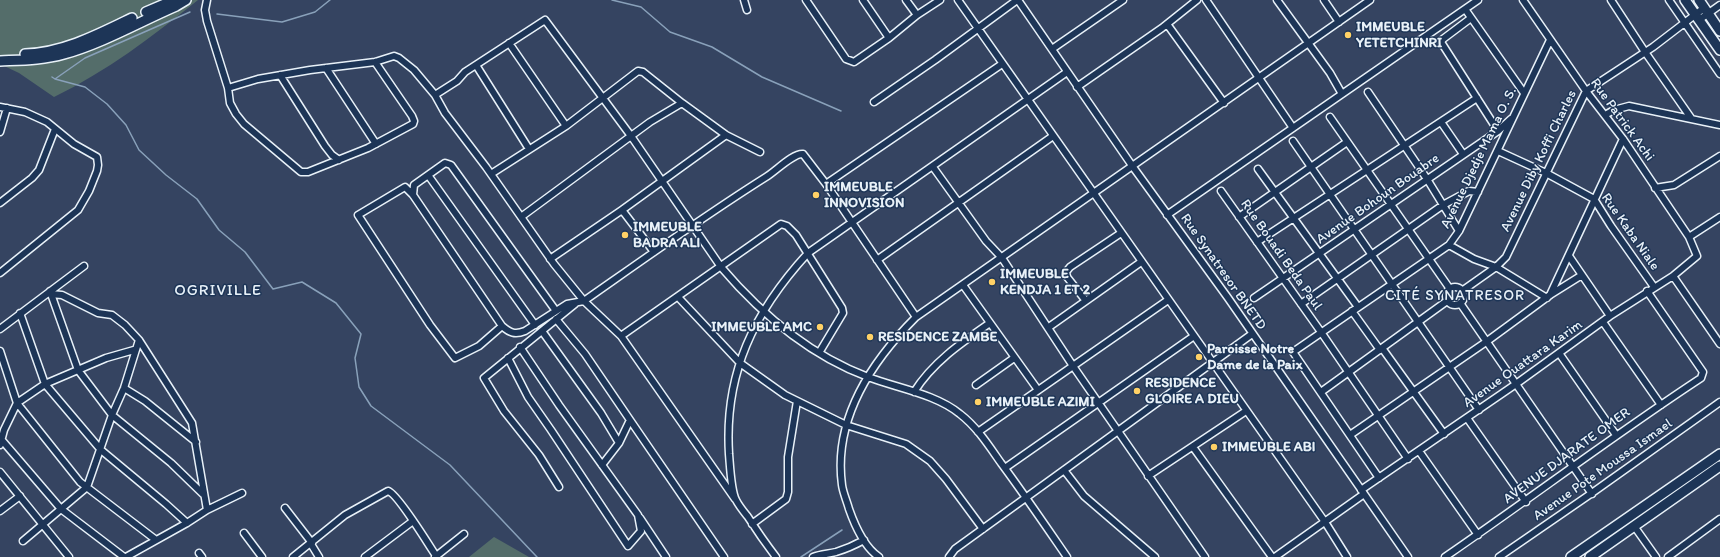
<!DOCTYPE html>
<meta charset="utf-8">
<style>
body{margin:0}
canvas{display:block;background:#354461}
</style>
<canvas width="1720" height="557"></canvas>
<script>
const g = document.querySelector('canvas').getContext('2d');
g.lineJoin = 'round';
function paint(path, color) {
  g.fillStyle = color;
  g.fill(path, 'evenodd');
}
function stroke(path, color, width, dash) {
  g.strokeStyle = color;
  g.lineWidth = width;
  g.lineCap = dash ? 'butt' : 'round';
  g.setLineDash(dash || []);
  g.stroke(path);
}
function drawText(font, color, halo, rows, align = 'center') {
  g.font = font + ' Itim,sans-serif';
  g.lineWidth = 3;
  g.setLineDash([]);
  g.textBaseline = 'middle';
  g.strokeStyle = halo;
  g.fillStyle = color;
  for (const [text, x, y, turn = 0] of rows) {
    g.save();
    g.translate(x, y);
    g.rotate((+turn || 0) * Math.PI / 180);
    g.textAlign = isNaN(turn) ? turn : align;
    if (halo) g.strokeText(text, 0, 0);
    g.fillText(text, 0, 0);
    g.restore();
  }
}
paint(new Path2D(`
 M 0,0 L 198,0 C 152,37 107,71 54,97 L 19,73 L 0,64 Z
 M 494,537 L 529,557 L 469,557 Z`), '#546d6a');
stroke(new Path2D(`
 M 612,0 L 641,7 L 670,32 L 712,47 L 762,77 L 841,111
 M 217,14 L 282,22 L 315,12 L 330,0
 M 52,77 L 55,79 L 85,58 L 190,12
 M 55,79 L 85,87 L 107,104 L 126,125 L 139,150 L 166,175 L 197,199 L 219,230 L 245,252 L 273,289 L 302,282 L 336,303 L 361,334 L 355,358 L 359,387 L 371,406 L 450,465 L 537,557
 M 801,557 L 842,530`), '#89a1ba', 1.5);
const street = new Path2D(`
 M 207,0 L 205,10 L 207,21 L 228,88 L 230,103 L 236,114 L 244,124 L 301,172 L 308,172 L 368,148 L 413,124 L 414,121 L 412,116 L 375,62
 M 744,0 L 747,10
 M 806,0 L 846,59 L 854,62 L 889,38 L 917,15 L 940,0
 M 863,0 L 889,38
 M 906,0 L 917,15
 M 958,0 L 1325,522 L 1347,557
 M 1018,0 L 1133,167 L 1228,298 L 1408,557
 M 1206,0 L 1293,128
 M 1277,0 L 1330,73 L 1342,94
 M 1324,0 L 1339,22
 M 1611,0 L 1645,52 L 1691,118
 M 1669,0 L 1720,74
 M 1465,9 L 1524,93
 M 1471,18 L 1443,39 L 1441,42 L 1498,131
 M 1699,20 L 1720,5
 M 1167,24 L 1224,103
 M 509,43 L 566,126
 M 1052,49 L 1123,0
 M 476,65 L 529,149
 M 326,68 L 376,144
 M 280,75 L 325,146 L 332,155 L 339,160
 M 1077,87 L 1162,28 L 1197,0
 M 228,88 L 258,79 L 310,70 L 375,62 L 394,56 L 399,58 L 414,70 L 435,95 L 445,113 L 486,167 L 554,264 L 584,301 C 644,259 704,216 766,177 C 776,171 793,153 803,154 L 826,184 L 916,317
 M 1368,92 L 1427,179 L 1459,231
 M 435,95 L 457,81 L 465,72 L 545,20 L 631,136 L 721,267 C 761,314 809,355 868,377 C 897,388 936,394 960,414 C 977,427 989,446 1001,463 C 1024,494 1045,525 1067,557
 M 874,102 L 935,60 L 1017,0
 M 0,107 L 25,112 L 47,122 L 74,144 L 97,157 L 98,165 L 97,171 L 89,191 L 78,210 L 0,273
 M 1605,115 L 1614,110 L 1629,106 L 1720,125
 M 1330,117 L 1450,289
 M 1441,122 L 1463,154
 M 0,132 L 7,108
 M 1293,141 L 1479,410
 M 1498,151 L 1546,173 L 1594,199 L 1611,226 L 1654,287
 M 933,167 L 986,241 L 1002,258 L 1073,366 L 1205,557
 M 1258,169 L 1358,307
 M 491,174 L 566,126 L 638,71 L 643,72 L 682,103
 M 428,175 L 535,325
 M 826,184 L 1002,64
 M 1655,188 L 1674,185 L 1720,156
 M 1221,191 L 1321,332 L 1408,459
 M 413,195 L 414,185 L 445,163 L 451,165 L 556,311
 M 0,203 L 32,178 L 39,170 L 55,129
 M 622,210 L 726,135
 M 1167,215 L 1478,0
 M 521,217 L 650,122 L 682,103 L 726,135 L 760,152
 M 1239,217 L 1347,142
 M 1689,237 L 1720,217
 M 1257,242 L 1477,98
 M 1449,245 L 1474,259 L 1496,267 L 1547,298
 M 1569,256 L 1610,316
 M 550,259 L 622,210 L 654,252
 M 877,260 L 1053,136
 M 1673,276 L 1720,344
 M 963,285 L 1038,390
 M1446 296a9 9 0 1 1 18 0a9 9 0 1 1-18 0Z
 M 50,291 L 78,370 L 112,415 L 171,463 L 203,494
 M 1462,291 L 1496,267 L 1506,257 L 1586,91 L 1653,47 L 1704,8
 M 50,294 L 62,295 L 98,313 L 112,315 L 125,325 L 139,340 L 192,423 L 207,510
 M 1550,295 L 1623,139
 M 678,297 L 740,363 L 785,395 L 846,425 L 906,444 L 930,461 L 946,479 L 983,529
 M 1254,298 L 1498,131 L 1511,119
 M 1086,301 L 1067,277 L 1066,272 L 1070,267 L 1121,233
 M 1460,303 L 1592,494
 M 1301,304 L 1443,205 L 1469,191 L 1478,192
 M 1352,311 L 1380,350
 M 20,313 L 45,384 L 101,450 L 166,504 L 187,523
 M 556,319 L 585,354 L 630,420 L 619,443
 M 1603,322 L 1661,405
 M 502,326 L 479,346 L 455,358 L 430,325 L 358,215 L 405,187 L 413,195 L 502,326 C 510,333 515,335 525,331 L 567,304 L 584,301 L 621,336 L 735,499
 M 1049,327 L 1141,262
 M 0,329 L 84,266
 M 542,331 L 601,413 L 619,443 L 602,465
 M 621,336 L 781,224 L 787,226 L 796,235 L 842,308 L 843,313 L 819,353
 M 1382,348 L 1444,434
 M 0,351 L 17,403 L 80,482 L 156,540
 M 1559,353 L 1616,435
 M 508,358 L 528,397 L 551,430 L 628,546 L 641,531 L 638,515 L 559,405 L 520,347
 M 976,385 L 1014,358
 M 124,388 L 145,401 L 196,442
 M 914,392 C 933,362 961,343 990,323
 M 1321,392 L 1447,301
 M 1467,418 L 1526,502
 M 630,420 L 724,557
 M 978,432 L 1168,300
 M 1350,435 L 1486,342 L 1550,295 L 1582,275
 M 0,438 L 61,509 L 124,557
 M 0,445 L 4,430 L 17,403 L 45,384 L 106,358 L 134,350
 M 1193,447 L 1272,557
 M 1419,451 L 1478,535
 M 1005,468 L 1194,336
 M 1064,470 L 1084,496 L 1155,557
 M 0,472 L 69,557
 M 1148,476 L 1246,411
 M 1379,478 L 1293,352 L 1449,245 L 1459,231 L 1550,40
 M 559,487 L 539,455 L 504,411 L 484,378 L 575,304
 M 1361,490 L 1516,384 L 1610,316 L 1673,276 L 1697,256 L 1689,237 L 1623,139 L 1586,91 L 1523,0
 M 285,508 L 312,543
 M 0,511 L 20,496
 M 640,518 L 666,557
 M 752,524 L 786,499 L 788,492 L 788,457 L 797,401
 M 1634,526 L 1656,557
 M 244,533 L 262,557
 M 23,541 L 87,487 L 112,415 L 124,388 L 139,340
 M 311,544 L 319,557
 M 199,553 L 202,557
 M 126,557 L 187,523 L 207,510 L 242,493
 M 293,557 L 345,515 L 388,491 C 397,493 429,545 436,556
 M 365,557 L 413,521
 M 435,557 L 464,534
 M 776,557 C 766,544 757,531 748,517 C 744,512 739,506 736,500 C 731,491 730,465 729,454 C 724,373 754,312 808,253 L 1067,72
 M 813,557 C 821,554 828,554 836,552 C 846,549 855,545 864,540
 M 879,557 C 864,547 855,526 849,509 C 847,501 843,493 842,485 C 833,419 872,361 916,317 L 1370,0
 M 949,557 L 955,549 L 1252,334
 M 1275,557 L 1364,494
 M 1445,557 C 1531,498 1614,435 1701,378 L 1703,372 L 1647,291
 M 1499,557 L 1592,493 L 1720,402
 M 1668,557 L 1720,519`);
const secondary = new Path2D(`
 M 1685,0 L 1720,50
 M 1699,0 L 1720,31
 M 146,12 L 174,0
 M 25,54 C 63,53 99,34 132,18
 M 0,61 C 21,60 43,60 64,54 C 103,43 139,22 176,6 L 186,0
 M 1571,557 L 1720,454
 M 1590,557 L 1720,466`);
stroke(street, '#e8f1f8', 9);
stroke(secondary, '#e8f1f8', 12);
stroke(street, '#1d3557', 6);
stroke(secondary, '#1d3557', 9);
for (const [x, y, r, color] of [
 [1348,35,4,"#ffd166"],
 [816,195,4,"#ffd166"],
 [625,235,4,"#ffd166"],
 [992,282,4,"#ffd166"],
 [820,327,4,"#ffd166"],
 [870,337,4,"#ffd166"],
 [1199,357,4,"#ffd166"],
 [1137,391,4,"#ffd166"],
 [978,402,4,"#ffd166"],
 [1214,447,4,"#ffd166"]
]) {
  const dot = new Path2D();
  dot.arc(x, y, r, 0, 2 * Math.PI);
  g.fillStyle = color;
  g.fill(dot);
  stroke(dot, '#1d3557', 1.5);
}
drawText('bold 14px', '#e8f1f8', '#1d3557', [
 ["IMMEUBLE",1356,27],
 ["YETETCHINRI",1356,43],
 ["IMMEUBLE",824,187],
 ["INNOVISION",824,203],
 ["IMMEUBLE",633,227],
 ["BADRA ALI",633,243],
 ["IMMEUBLE",1000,274],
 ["KENDJA 1 ET 2",1000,290],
 ["IMMEUBLE AMC",812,327,"right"],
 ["RESIDENCE ZAMBE",878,337],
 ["Paroisse Notre",1207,349],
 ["Dame de la Paix",1207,365],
 ["RESIDENCE",1145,383],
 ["GLOIRE A DIEU",1145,399],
 ["IMMEUBLE AZIMI",986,402],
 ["IMMEUBLE ABI",1222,447]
], 'left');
drawText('14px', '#e8f1f8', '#1d3557', [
 ["Rue Patrick Achi",1622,120,54],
 ["Avenue Djedje Mama O. S.",1479,158,-64],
 ["Avenue Diby Koffi Charles",1539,161,-64],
 ["Avenue Bohoun Bouabre",1378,199,-35],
 ["Rue Kaba Niale",1630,232,55],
 ["Rue Bouadi Beda Paul",1281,255,55],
 ["Rue Synatresor BNETD",1223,272,55],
 ["Avenue Ouattara Karim",1523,364,-35],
 ["AVENUE DJARATE OMER",1567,456,-36],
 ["Avenue Pote Moussa Ismael",1603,470,-35]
]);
g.letterSpacing = '1px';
drawText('15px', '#e8f1f8', '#1d3557', [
 ["CITÉ SYNATRESOR",1455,296]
]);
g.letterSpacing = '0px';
g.letterSpacing = '1px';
drawText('16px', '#e8f1f8', '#1d3557', [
 ["OGRIVILLE",218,291]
]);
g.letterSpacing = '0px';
</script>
